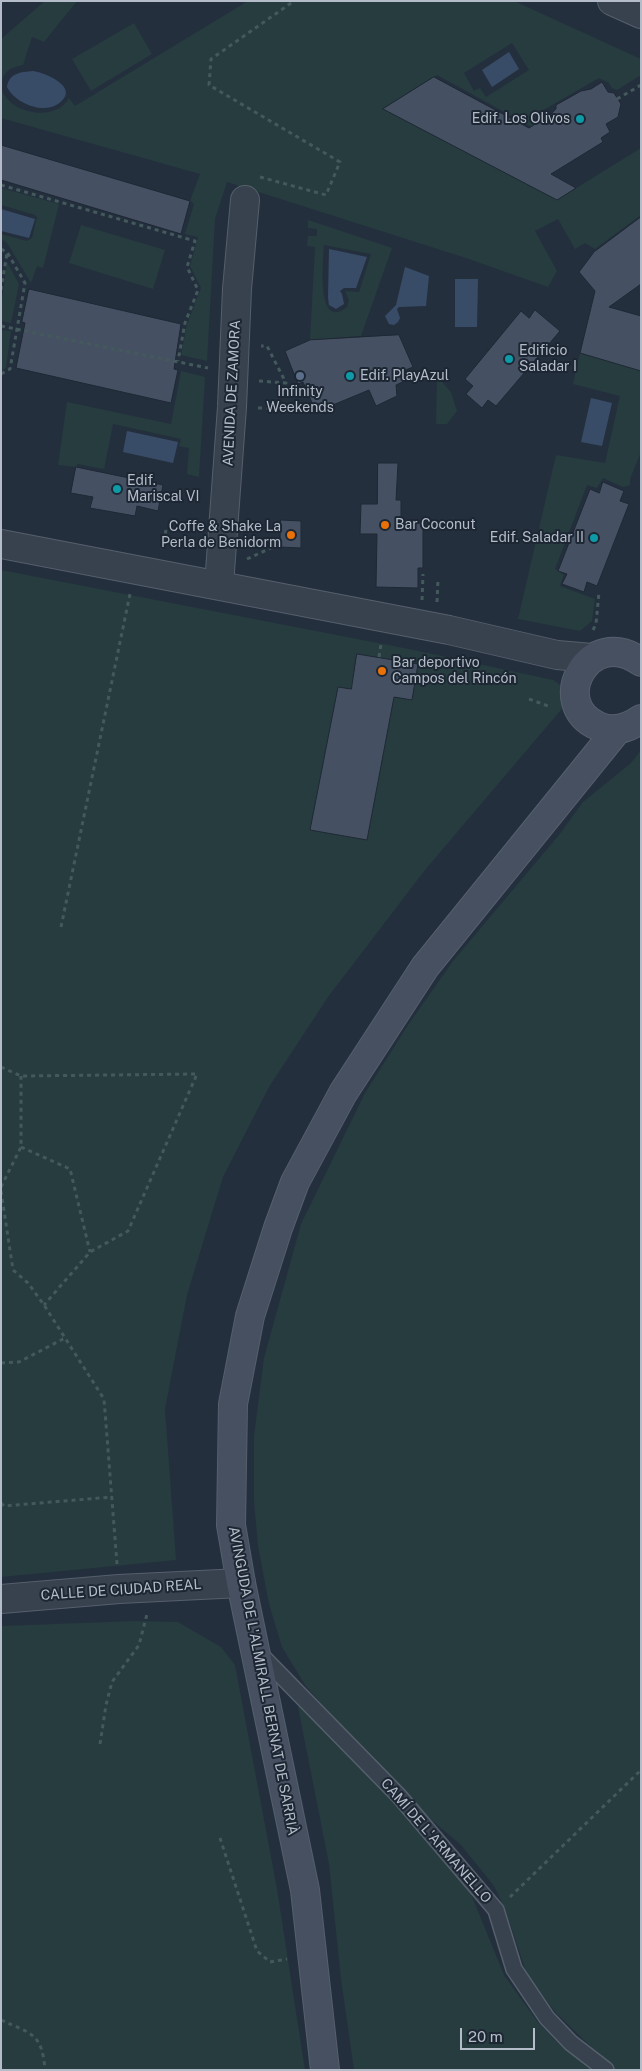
<!DOCTYPE html>
<meta charset="utf-8">
<style>
body{margin:0}
#map{position:relative;width:642px;height:2071px;overflow:hidden;background:#242f3e;font-family:"Public Sans",sans-serif}
canvas{display:block}
.frame{position:absolute;inset:0;border:2px solid #b4bcc9;pointer-events:none}
.scale{position:absolute;left:460px;top:2028px;width:75px;height:22px;box-sizing:border-box;border:2px solid #b4bcc9;border-top:0;padding-left:6px;font-size:15px;line-height:18px;white-space:nowrap;color:#b4bcc9;-webkit-text-stroke:4px #1d2633;paint-order:stroke}
</style>
<div id="map">
<canvas width="642" height="2071"></canvas>
<div class="frame"></div>
<div class="scale">20 m</div>
</div>
<script>
const g = document.querySelector('canvas').getContext('2d');
g.lineJoin = 'round';
function paint(path, color) {
  g.fillStyle = color;
  g.fill(path, 'evenodd');
}
function stroke(path, color, width, dash) {
  g.strokeStyle = color;
  g.lineWidth = width;
  g.lineCap = dash ? 'butt' : 'round';
  g.setLineDash(dash || []);
  g.stroke(path);
}
function drawText(font, color, halo, rows, align = 'center') {
  g.font = font + ' "Public Sans",sans-serif';
  g.lineWidth = 4;
  g.setLineDash([]);
  g.textBaseline = 'middle';
  g.strokeStyle = halo;
  g.fillStyle = color;
  for (const [text, x, y, turn = 0] of rows) {
    g.save();
    g.translate(x, y);
    g.rotate((+turn || 0) * Math.PI / 180);
    g.textAlign = isNaN(turn) ? turn : align;
    if (halo) g.strokeText(text, 0, 0);
    g.fillText(text, 0, 0);
    g.restore();
  }
}
paint(new Path2D(`
 M 45,1 L 77,1 L 44,42 L 32,37 L 23,65 C 10,68 5,70 1,83 L 1,39 Z
 M 248,1 L 514,1 L 641,59 L 641,75 L 617,90 L 612,88 L 609,83 L 599,78 L 533,116 L 538,128 L 537,130 L 437,75 L 384,109 L 557,200 L 641,148 L 641,215 L 595,249 L 585,243 L 575,249 L 558,219 L 535,231 L 557,271 L 548,287 L 466,258 L 227,182 L 215,219 L 207,361 L 181,355 L 187,324 L 201,288 L 190,266 L 198,237 L 185,234 L 194,204 L 190,201 L 200,174 L 1,118 L 1,88 C 9,114 55,123 69,98 L 75,106 ZM 512,43 L 529,70 L 486,97 L 480,88 L 474,91 L 464,73 Z
 M 134,23 L 152,54 L 91,91 L 72,59 Z
 M 1,188 L 59,204 L 43,268 L 37,266 L 31,283 L 9,246 L 5,241 L 1,240 L 1,234 L 27,241 L 32,238 L 37,217 L 35,215 L 1,205 Z
 M 308,220 L 392,248 L 361,336 L 310,340 L 315,247 L 307,246 L 308,236 L 317,236 L 317,229 L 308,228 ZM 324,245 L 371,254 L 359,292 L 345,291 L 349,300 L 347,307 C 316,332 323,260 324,245 Z
 M 81,225 L 165,250 L 153,289 L 69,263 Z
 M 7,262 L 19,284 L 11,323 L 1,321 L 1,306 Z
 M 1,330 L 11,331 L 6,368 L 1,371 Z
 M 580,353 L 641,371 L 641,452 L 630,479 L 630,485 L 623,487 L 603,478 L 597,488 L 587,485 L 555,569 L 564,575 L 560,586 L 595,599 L 592,621 L 580,631 L 518,619 L 556,455 L 605,463 L 620,396 L 573,384 Z
 M 181,371 L 205,377 L 199,477 L 187,474 L 189,448 L 179,446 L 181,439 L 113,424 L 104,469 L 77,464 L 77,467 L 58,465 L 67,402 L 171,424 Z
 M 437,376 L 451,392 L 457,411 L 447,424 L 436,424 Z
 M 1,570 L 409,649 L 553,680 C 563,685 565,693 566,704 L 425,870 L 328,997 L 269,1087 L 223,1177 L 187,1295 L 165,1409 L 176,1560 L 1,1577 Z
 M 641,750 L 641,2070 L 615,2070 L 556,2013 L 527,1975 L 506,1911 L 494,1886 L 461,1845 L 420,1810 L 330,1714 L 305,1685 L 282,1647 L 269,1604 L 258,1546 L 254,1501 L 254,1436 L 264,1358 L 301,1224 L 365,1093 L 408,1025 L 453,961 L 559,835 L 583,802 L 631,763 Z
 M 135,1621 L 178,1622 L 221,1647 L 235,1665 L 277,1889 L 305,2070 L 1,2070 L 1,1626 Z
 M 301,1705 L 449,1862 L 469,1889 L 504,1975 L 537,2021 L 554,2039 L 592,2070 L 354,2070 L 341,1979 L 329,1864 L 298,1707 Z`), '#263c3f');
paint(new Path2D(`
 M 509,52 L 519,69 L 492,87 L 482,70 Z
 M 33,71 C 46,73 82,88 58,104 C 42,115 14,102 7,87 C 9,73 21,72 33,71 Z
 M 1,209 L 35,219 L 29,238 L 1,231 Z
 M 329,249 L 367,257 L 356,288 L 344,288 L 340,291 L 342,294 L 344,304 L 336,309 L 329,305 L 328,298 Z
 M 405,267 L 429,276 L 426,306 L 399,307 L 397,309 L 400,318 L 398,322 L 394,325 L 389,324 L 385,316 L 396,305 Z
 M 455,279 L 478,279 L 477,327 L 455,327 Z
 M 591,398 L 612,403 L 602,446 L 581,442 Z
 M 127,431 L 178,442 L 173,463 L 123,452 Z`), '#394c67');
const building = new Path2D(`
 M 434,77 L 529,128 L 551,114 L 556,109 L 556,105 L 581,91 L 591,89 L 602,82 L 608,92 L 614,93 L 621,104 L 620,108 L 618,117 L 606,124 L 610,132 L 601,138 L 603,142 L 551,174 L 576,188 L 557,200 L 383,109 Z
 M 1,145 L 190,201 L 181,234 L 1,180 Z
 M 641,217 L 641,284 L 609,307 L 641,316 L 641,371 L 580,353 L 595,291 L 579,272 L 594,252 Z
 M 29,289 L 181,324 L 174,369 L 178,370 L 171,403 L 16,368 L 25,323 L 22,322 Z
 M 535,310 L 560,331 L 496,406 L 488,400 L 482,408 L 466,394 L 473,386 L 465,379 L 521,311 L 529,318 Z
 M 399,335 L 413,367 L 403,371 L 407,380 L 396,385 L 397,396 L 376,406 L 369,390 L 316,412 L 303,382 L 298,384 L 285,351 L 310,340 Z
 M 378,463 L 398,463 L 396,500 L 401,500 L 401,523 L 423,523 L 423,568 L 418,568 L 418,588 L 376,587 L 377,534 L 360,534 L 361,504 L 377,504 Z
 M 76,467 L 163,485 L 158,511 L 137,506 L 135,516 L 90,508 L 93,497 L 71,493 Z
 M 603,482 L 624,491 L 620,501 L 629,504 L 597,586 L 587,582 L 584,592 L 562,584 L 567,574 L 558,571 L 590,489 L 599,493 Z
 M 281,520 L 301,521 L 301,548 L 280,547 Z
 M 357,654 L 418,664 L 412,700 L 394,697 L 367,840 L 310,830 L 338,687 L 351,689 Z`);
paint(building, '#455162');
stroke(building, '#1f2835', 1);
const lane = new Path2D(`
 M 258,1652 L 399,1796 L 496,1910 L 514,1969 L 547,2018 L 571,2043 L 606,2070`);
const street = new Path2D(`
 M 612,1 L 641,14
 M 1,544 L 449,630 L 557,655 L 592,658
 M 219,585 L 232,407 L 237,289 L 245,200
 M 1,1599 L 119,1589 L 241,1583`);
const secondary = new Path2D(`
 M 641,662 C 589,624 547,704 598,726 C 613,733 627,729 641,719
 M 325,2070 L 305,1890 L 241,1583 L 231,1525 L 233,1404 L 250,1316 L 278,1228 L 295,1182 L 343,1093 L 425,967 L 617,730`);
stroke(lane, '#565f6c', 18);
stroke(street, '#565f6c', 30);
stroke(secondary, '#565f6c', 30);
stroke(new Path2D(`
 M 617,99 L 641,85
 M 260,177 L 326,195 L 340,162 L 209,85 L 211,59 L 294,1
 M 1,185 L 195,241 L 187,267 L 198,290 L 185,323 L 178,361
 M 1,249 L 7,252 L 25,283 L 10,369 L 1,374
 M 1,290 L 7,253
 M 1,326 L 208,368
 M 259,381 L 286,383 L 267,346 L 261,346
 M 258,408 L 315,409
 M 162,549 L 166,530
 M 247,559 L 271,548
 M 422,600 L 423,574
 M 437,602 L 438,579
 M 593,630 L 596,624 L 599,592
 M 379,657 L 381,644
 M 529,699 L 551,707
 M 61,927 L 130,594
 M 1,1067 L 21,1076 L 197,1074 L 128,1231 L 90,1252 L 44,1305
 M 21,1147 L 70,1169 L 90,1252
 M 1,1187 L 21,1147 L 21,1076
 M 1,1191 L 13,1270 L 28,1283 L 44,1305 L 104,1399 L 117,1564
 M 1,1363 L 19,1362 L 65,1338
 M 1,1503 L 4,1506 L 112,1497
 M 100,1744 L 106,1705 L 112,1682 L 139,1645 L 147,1614
 M 220,1838 L 257,1951 L 270,1962 L 287,1959
 M 510,1897 L 641,1770
 M 1,2020 C 32,2034 42,2033 45,2070`), '#44595c', 3, [4, 4]);
stroke(lane, '#38414e', 15);
stroke(street, '#38414e', 28);
stroke(secondary, '#465061', 28);
for (const [x, y, r, color] of [
 [580,119,5,"#0f9aa8"],
 [509,359,5,"#0f9aa8"],
 [300,376,5,"#5c6f8a"],
 [350,376,5,"#0f9aa8"],
 [117,489,5,"#0f9aa8"],
 [385,525,5,"#e8710a"],
 [291,535,5,"#e8710a"],
 [594,538,5,"#0f9aa8"],
 [382,671,5,"#e8710a"]
]) {
  const dot = new Path2D();
  dot.arc(x, y, r, 0, 2 * Math.PI);
  g.fillStyle = color;
  g.fill(dot);
  stroke(dot, '#1d2633', 2);
}
drawText('14px', '#b4bcc9', '#1d2633', [
 ["Edif. Los Olivos",570,119,"right"],
 ["Edificio",519,351],
 ["Saladar I",519,367],
 ["Edif. PlayAzul",360,376],
 ["Infinity",300,392,"center"],
 ["Weekends",300,408,"center"],
 ["Edif.",127,481],
 ["Mariscal VI",127,497],
 ["Bar Coconut",395,525],
 ["Coffe & Shake La",281,527,"right"],
 ["Perla de Benidorm",281,543,"right"],
 ["Edif. Saladar II",584,538,"right"],
 ["Bar deportivo",392,663],
 ["Campos del Rincón",392,679]
], 'left');
drawText('14px', '#b4bcc9', '#1d2633', [
 ["AVENIDA DE ZAMORA",232,393,-87],
 ["CALLE DE CIUDAD REAL",121,1590,-4],
 ["AVINGUDA DE L'ALMIRALL BERNAT DE SARRIÀ",263,1681,79],
 ["CAMÍ DE L'ARMANELLO",436,1841,49]
]);
</script>
